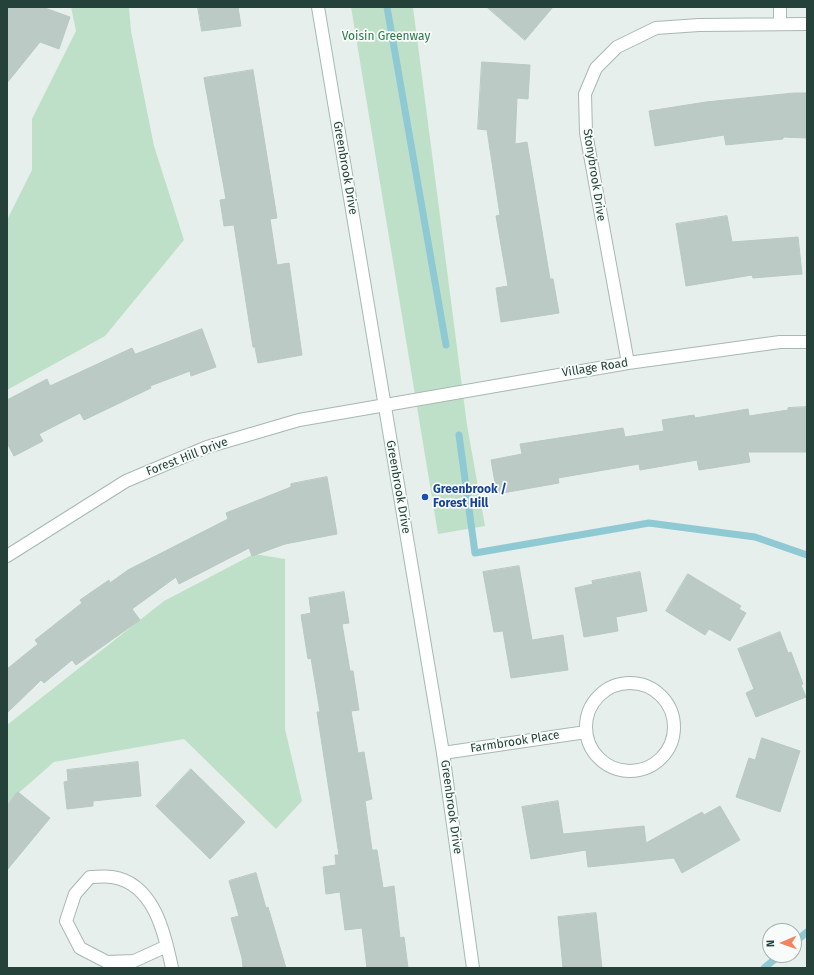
<!DOCTYPE html>
<style>
body{margin:0}
#map{position:relative;width:814px;height:975px;overflow:hidden;background:#e6efeb;font-family:"Fira Sans",sans-serif}
canvas{display:block}
.frame{position:absolute;inset:0;border:8px solid #24423a;pointer-events:none}
.north{position:absolute;left:762px;top:923px;width:40px;height:40px;box-sizing:border-box;background:#f7fbf9;border:1px solid #a3b1ad;border-radius:50%;rotate:268deg;font-size:11px;font-weight:700;line-height:16px;text-align:center;color:#24423a}
.north::after{content:'';display:block;margin:auto;width:14px;height:18px;background:#f4845f;clip-path:polygon(50% 0,100% 100%,50% 72%,0 100%)}
</style>
<div id="map">
<canvas width="814" height="975"></canvas>
<div class="frame"></div>
<div class="north">N</div>
</div>
<script>
const g = document.querySelector('canvas').getContext('2d');
g.lineJoin = 'round';
function paint(path, color) {
  g.fillStyle = color;
  g.fill(path, 'evenodd');
}
function stroke(path, color, width, dash) {
  g.strokeStyle = color;
  g.lineWidth = width;
  g.lineCap = dash ? 'butt' : 'round';
  g.setLineDash(dash || []);
  g.stroke(path);
}
function drawText(font, color, halo, rows, align = 'center') {
  g.font = font + ' "Fira Sans",sans-serif';
  g.lineWidth = 3.5;
  g.setLineDash([]);
  g.textBaseline = 'middle';
  g.strokeStyle = halo;
  g.fillStyle = color;
  for (const [text, x, y, turn = 0] of rows) {
    g.save();
    g.translate(x, y);
    g.rotate((+turn || 0) * Math.PI / 180);
    g.textAlign = isNaN(turn) ? turn : align;
    if (halo) g.strokeText(text, 0, 0);
    g.fillText(text, 0, 0);
    g.restore();
  }
}
paint(new Path2D(`
 M 71,7 L 129,7 L 131,31 L 154,146 L 184,240 L 105,336 L 7,390 L 7,220 L 32,170 L 32,119 L 76,31 Z
 M 351,7 L 413,7 L 467,425 L 485,526 L 438,534 Z
 M 254,554 L 285,559 L 285,729 L 302,801 L 276,829 L 184,739 L 54,762 L 7,803 L 7,725 L 164,601 Z`), '#bfe0c8');
stroke(new Path2D(`
 M 387,7 L 446,345
 M 459,435 L 475,553 L 649,523 L 755,537 L 807,555
 M 794,943 L 807,932
 M 764,968 L 780,955`), '#8ec9d4', 7);
const building = new Path2D(`
 M 7,7 L 42,7 L 70,17 L 59,49 L 40,42 L 7,83 Z
 M 198,7 L 238,7 L 241,26 L 202,31 Z
 M 487,7 L 553,7 L 525,40 Z
 M 482,62 L 530,65 L 528,99 L 517,98 L 515,144 L 527,142 L 550,279 L 553,279 L 559,313 L 501,322 L 496,288 L 508,286 L 496,216 L 500,215 L 487,130 L 478,129 Z
 M 253,70 L 277,218 L 270,219 L 277,265 L 289,263 L 302,355 L 258,363 L 255,347 L 253,347 L 234,225 L 224,226 L 220,200 L 226,199 L 204,78 Z
 M 794,93 L 807,93 L 807,138 L 783,137 L 783,139 L 726,145 L 724,135 L 655,146 L 649,111 L 706,102 Z
 M 727,216 L 732,242 L 798,237 L 802,274 L 753,278 L 752,275 L 686,286 L 676,224 Z
 M 202,329 L 216,367 L 191,376 L 190,371 L 150,386 L 151,388 L 84,420 L 80,413 L 39,434 L 43,441 L 14,456 L 7,443 L 7,400 L 47,379 L 50,386 L 132,348 L 135,354 Z
 M 807,407 L 807,452 L 748,452 L 750,462 L 699,470 L 697,460 L 640,470 L 639,464 L 558,478 L 559,483 L 497,494 L 491,460 L 522,454 L 520,444 L 623,428 L 625,437 L 664,431 L 662,420 L 694,415 L 695,418 L 748,409 L 749,416 L 788,410 L 788,408 Z
 M 327,477 L 337,534 L 285,544 L 252,556 L 249,548 L 179,584 L 176,577 L 132,609 L 140,620 L 76,665 L 72,660 L 44,683 L 41,680 L 7,713 L 7,669 L 38,644 L 35,640 L 82,603 L 80,600 L 109,580 L 110,583 L 128,570 L 228,519 L 226,513 L 291,487 L 291,484 Z
 M 519,566 L 532,640 L 563,635 L 568,670 L 511,678 L 503,631 L 494,632 L 483,572 Z
 M 640,572 L 647,611 L 616,617 L 618,631 L 584,637 L 575,588 L 593,584 L 592,581 Z
 M 688,574 L 741,606 L 739,609 L 746,613 L 730,641 L 709,629 L 705,635 L 666,611 Z
 M 344,592 L 349,623 L 342,624 L 350,671 L 353,671 L 359,710 L 351,711 L 358,753 L 364,752 L 372,799 L 365,801 L 372,850 L 377,850 L 383,888 L 394,886 L 400,938 L 404,937 L 408,968 L 367,968 L 362,928 L 345,930 L 340,892 L 326,894 L 323,867 L 336,865 L 335,855 L 339,855 L 317,712 L 320,712 L 311,658 L 308,659 L 301,615 L 311,613 L 309,598 Z
 M 780,632 L 788,653 L 791,652 L 803,684 L 801,685 L 806,697 L 756,717 L 746,693 L 754,689 L 738,649 Z
 M 762,738 L 800,751 L 780,812 L 736,797 L 749,758 L 755,760 Z
 M 138,762 L 141,796 L 93,801 L 93,806 L 67,809 L 64,782 L 68,781 L 67,770 Z
 M 191,769 L 245,822 L 210,859 L 156,806 Z
 M 18,792 L 50,818 L 7,870 L 7,805 Z
 M 558,801 L 563,834 L 644,826 L 646,843 L 702,812 L 704,815 L 720,806 L 740,840 L 682,873 L 674,858 L 588,867 L 586,850 L 531,859 L 522,807 Z
 M 256,873 L 266,908 L 268,907 L 286,968 L 243,968 L 242,958 L 231,918 L 239,916 L 229,881 Z
 M 596,913 L 602,968 L 563,968 L 558,917 Z`);
paint(building, '#bbcac4');
stroke(building, '#b8c9c2', 1);
const street = new Path2D(`
 M 780,7 L 780,23
 M 628,363 L 586,133 L 585,94 L 596,68 L 617,47 L 656,28 L 699,25 L 807,24
 M 7,556 L 126,481 L 207,447 L 299,420 L 628,363 L 780,342 L 807,342
 M586 727a44 44 0 1 1 88 0a44 44 0 1 1-88 0Z
 M 443,753 L 586,732
 M 167,946 L 134,961 L 107,962 L 80,948 L 66,921 L 75,894 L 90,877 C 97,877 105,876 112,877 C 154,883 165,934 172,968`);
const secondary = new Path2D(`
 M 318,7 L 443,753 L 473,968`);
stroke(street, '#a8b8b2', 14);
stroke(secondary, '#a4bbb3', 14);
stroke(street, '#fff', 12);
stroke(secondary, '#fff', 12);
for (const [x, y, r, color] of [
 [425,497,4,"#1a4fb4"]
]) {
  const dot = new Path2D();
  dot.arc(x, y, r, 0, 2 * Math.PI);
  g.fillStyle = color;
  g.fill(dot);
  stroke(dot, '#f7fbf9', 1.5);
}
drawText('12px', '#2d7a4b', '#f7fbf9', [
 ["Voisin Greenway",386,37]
]);
drawText('12px', '#24423a', '#f7fbf9', [
 ["Greenbrook Drive",345,168,80],
 ["Stonybrook Drive",594,175,81],
 ["Village Road",595,368,-9],
 ["Forest Hill Drive",187,457,-21],
 ["Greenbrook Drive",398,487,80],
 ["Farmbrook Place",515,742,-9],
 ["Greenbrook Drive",451,807,82]
]);
drawText('bold 12px', '#164399', '#f7fbf9', [
 ["Greenbrook /",433,490],
 ["Forest Hill",433,504]
], 'left');
</script>
